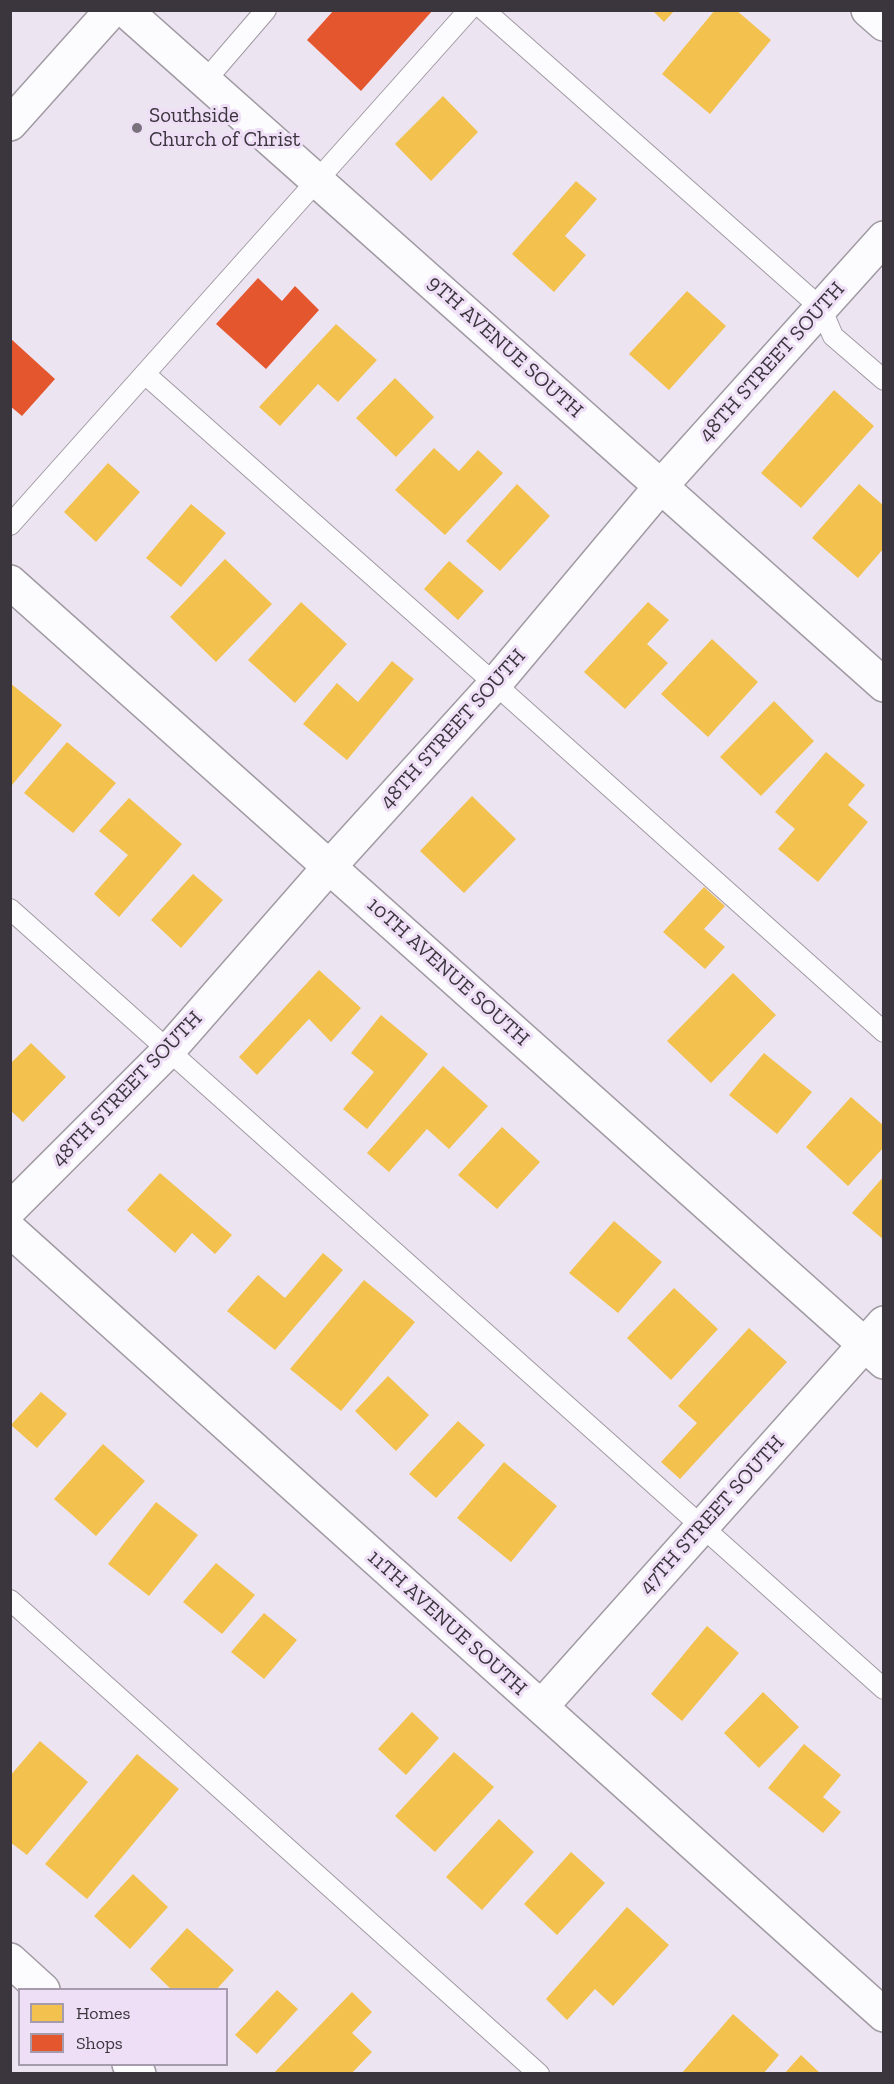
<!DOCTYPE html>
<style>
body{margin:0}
#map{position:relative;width:894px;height:2084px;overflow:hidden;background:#ede4f1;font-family:"Zilla Slab",serif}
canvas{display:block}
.frame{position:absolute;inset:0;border:12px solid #3b353e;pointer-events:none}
.legend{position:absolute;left:18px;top:1988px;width:210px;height:78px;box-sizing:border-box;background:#eedff6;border:2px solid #a69bac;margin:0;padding:8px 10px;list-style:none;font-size:18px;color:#3b353e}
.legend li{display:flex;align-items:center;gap:12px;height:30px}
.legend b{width:30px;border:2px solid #a69bac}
</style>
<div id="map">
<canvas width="894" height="2084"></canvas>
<div class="frame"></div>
<ul class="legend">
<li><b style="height:16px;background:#f2c14e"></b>Homes</li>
<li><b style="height:16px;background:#e4572e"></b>Shops</li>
</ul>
</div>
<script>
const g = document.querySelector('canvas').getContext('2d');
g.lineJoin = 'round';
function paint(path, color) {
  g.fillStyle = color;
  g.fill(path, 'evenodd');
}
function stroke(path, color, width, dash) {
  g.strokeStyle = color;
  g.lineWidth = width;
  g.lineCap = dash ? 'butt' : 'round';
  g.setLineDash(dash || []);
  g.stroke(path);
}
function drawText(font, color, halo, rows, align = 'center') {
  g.font = font + ' "Zilla Slab",serif';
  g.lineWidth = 6;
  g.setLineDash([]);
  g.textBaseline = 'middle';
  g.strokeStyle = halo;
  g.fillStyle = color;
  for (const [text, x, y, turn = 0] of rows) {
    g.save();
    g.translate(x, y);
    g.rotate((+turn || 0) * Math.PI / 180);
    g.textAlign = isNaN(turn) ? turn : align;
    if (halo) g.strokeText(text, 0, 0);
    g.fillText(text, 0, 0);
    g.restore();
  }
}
paint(new Path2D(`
 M 652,10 L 675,10 L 664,22 Z
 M 715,10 L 736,10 L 771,40 L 710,114 L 662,74 Z
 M 443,96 L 478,132 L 431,181 L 395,144 Z
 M 576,181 L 597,199 L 565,236 L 586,255 L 554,292 L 512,254 Z
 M 687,291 L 726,326 L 669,390 L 629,354 Z
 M 336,324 L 377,360 L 338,402 L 318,384 L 280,426 L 259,407 Z
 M 395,378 L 434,417 L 396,457 L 356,418 Z
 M 834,390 L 874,426 L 801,508 L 761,473 Z
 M 434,448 L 459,471 L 478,450 L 503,473 L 445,535 L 395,490 Z
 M 108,463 L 140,492 L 96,542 L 64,512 Z
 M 517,484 L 550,516 L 500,571 L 466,541 Z
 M 859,484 L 884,506 L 884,548 L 858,578 L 812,538 Z
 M 191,504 L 226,533 L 181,587 L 146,558 Z
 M 225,559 L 272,604 L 216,662 L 170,617 Z
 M 449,561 L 484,591 L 458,620 L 424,589 Z
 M 301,602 L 347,644 L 295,703 L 248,660 Z
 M 648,602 L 669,620 L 647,644 L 668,663 L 625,709 L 584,672 Z
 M 712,639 L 758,682 L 708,737 L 661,694 Z
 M 392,661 L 414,679 L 347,760 L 303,724 L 337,683 L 358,702 Z
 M 10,683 L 62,725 L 12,785 L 10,784 Z
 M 774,701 L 814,741 L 761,796 L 720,757 Z
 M 67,742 L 116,783 L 73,833 L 24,793 Z
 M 826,752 L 865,785 L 848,805 L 868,822 L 818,882 L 778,849 L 795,829 L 775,812 Z
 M 472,796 L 516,839 L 464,893 L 420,851 Z
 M 129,798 L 182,844 L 119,917 L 94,894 L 128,855 L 99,831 Z
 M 193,874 L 223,900 L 181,948 L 151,920 Z
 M 704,887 L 725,906 L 704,929 L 725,947 L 705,969 L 663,932 Z
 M 319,970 L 361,1008 L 331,1042 L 309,1019 L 257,1075 L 239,1057 Z
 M 733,973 L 776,1015 L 711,1083 L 667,1041 Z
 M 381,1015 L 428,1054 L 367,1129 L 343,1109 L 374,1072 L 351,1053 Z
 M 31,1043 L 66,1077 L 23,1122 L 10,1110 L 10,1064 Z
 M 764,1053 L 812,1092 L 777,1134 L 729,1095 Z
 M 443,1066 L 488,1106 L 449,1149 L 427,1129 L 389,1172 L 367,1153 Z
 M 851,1097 L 884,1126 L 884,1147 L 848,1186 L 806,1147 Z
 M 502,1127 L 540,1162 L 497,1209 L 458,1175 Z
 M 160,1173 L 232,1235 L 215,1254 L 192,1233 L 175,1253 L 127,1210 Z
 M 884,1176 L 884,1240 L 852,1213 Z
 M 614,1221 L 662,1262 L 618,1313 L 569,1273 Z
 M 323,1253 L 343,1270 L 275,1350 L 227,1311 L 258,1275 L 285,1298 Z
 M 364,1280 L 415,1322 L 341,1411 L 290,1369 Z
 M 674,1288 L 718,1329 L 671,1380 L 627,1338 Z
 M 749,1328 L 787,1362 L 680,1479 L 661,1462 L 697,1423 L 678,1406 Z
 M 388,1376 L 429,1415 L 396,1451 L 355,1411 Z
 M 41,1392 L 67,1414 L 37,1448 L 11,1425 Z
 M 458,1421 L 485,1445 L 436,1498 L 409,1474 Z
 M 103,1444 L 145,1481 L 96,1536 L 54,1499 Z
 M 504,1462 L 557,1506 L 511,1562 L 457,1518 Z
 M 156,1502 L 198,1535 L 149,1596 L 108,1564 Z
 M 216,1563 L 255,1595 L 222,1634 L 183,1602 Z
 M 264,1613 L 297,1640 L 264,1679 L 231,1652 Z
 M 707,1626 L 739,1653 L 682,1721 L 651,1694 Z
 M 763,1692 L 799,1727 L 759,1768 L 724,1733 Z
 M 412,1712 L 439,1738 L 406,1775 L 378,1749 Z
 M 40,1741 L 88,1782 L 27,1855 L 10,1842 L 10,1776 Z
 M 804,1744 L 841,1775 L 823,1797 L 841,1812 L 823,1833 L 768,1788 Z
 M 454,1752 L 494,1787 L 435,1852 L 395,1816 Z
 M 137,1754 L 179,1789 L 87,1899 L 45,1864 Z
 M 499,1819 L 534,1852 L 482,1910 L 446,1877 Z
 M 571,1852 L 605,1883 L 557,1935 L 524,1904 Z
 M 133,1874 L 168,1907 L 130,1949 L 94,1916 Z
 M 627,1907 L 669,1945 L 613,2006 L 595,1989 L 567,2020 L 546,1999 Z
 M 187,1928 L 234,1970 L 216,1990 L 172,1990 L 150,1969 Z
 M 277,1990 L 298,2009 L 257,2054 L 235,2035 Z
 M 352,1992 L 372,2012 L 352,2033 L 372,2052 L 351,2074 L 273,2074 Z
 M 733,2014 L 779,2055 L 763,2074 L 681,2074 Z
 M 801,2055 L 821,2074 L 784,2074 Z`), '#f2c14e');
paint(new Path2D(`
 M 334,10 L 433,10 L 361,91 L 307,40 Z
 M 258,278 L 282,301 L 295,286 L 319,310 L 266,369 L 216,324 Z
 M 10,338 L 55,379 L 22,416 L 10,406 Z`), '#e4572e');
const lane = new Path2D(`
 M 484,10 L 821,308 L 833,336 L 884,380
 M 205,81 L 266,10
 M 145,374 L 495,684 L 884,1032
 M 10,525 L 469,10
 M 10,909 L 884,1689
 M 10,1600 L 539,2074`);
const street = new Path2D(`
 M 125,10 L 884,685
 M 868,10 L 884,24
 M 10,582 L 884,1362
 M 10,1209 L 169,1050 L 330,866 L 495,684 L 661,486 L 884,238
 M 10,1230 L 884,2015
 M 541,1707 L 884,1323
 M 10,1960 L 43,1990
 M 129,2064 L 139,2074`);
const secondary = new Path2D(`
 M 10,124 L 112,10`);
stroke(lane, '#a09aa3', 22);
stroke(street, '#a09aa3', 36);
stroke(secondary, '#a09aa3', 36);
stroke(lane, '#fcfbfd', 20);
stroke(street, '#fcfbfd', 33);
stroke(secondary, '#fcfbfd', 33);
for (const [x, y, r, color] of [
 [137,128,6,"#79727d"]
]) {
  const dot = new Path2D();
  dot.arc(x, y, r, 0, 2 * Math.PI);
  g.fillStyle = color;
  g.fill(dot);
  stroke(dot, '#eedff6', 2);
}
drawText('21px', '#3b353e', '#eedff6', [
 ["Southside",149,116],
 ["Church of Christ",149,140]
], 'left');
drawText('21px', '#3b353e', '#eedff6', [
 ["9TH AVENUE SOUTH",505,347,42],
 ["48TH STREET SOUTH",772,362,-48],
 ["48TH STREET SOUTH",453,729,-48],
 ["10TH AVENUE SOUTH",448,972,42],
 ["48TH STREET SOUTH",127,1089,-46],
 ["47TH STREET SOUTH",712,1515,-48],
 ["11TH AVENUE SOUTH",447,1623,42]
]);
</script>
